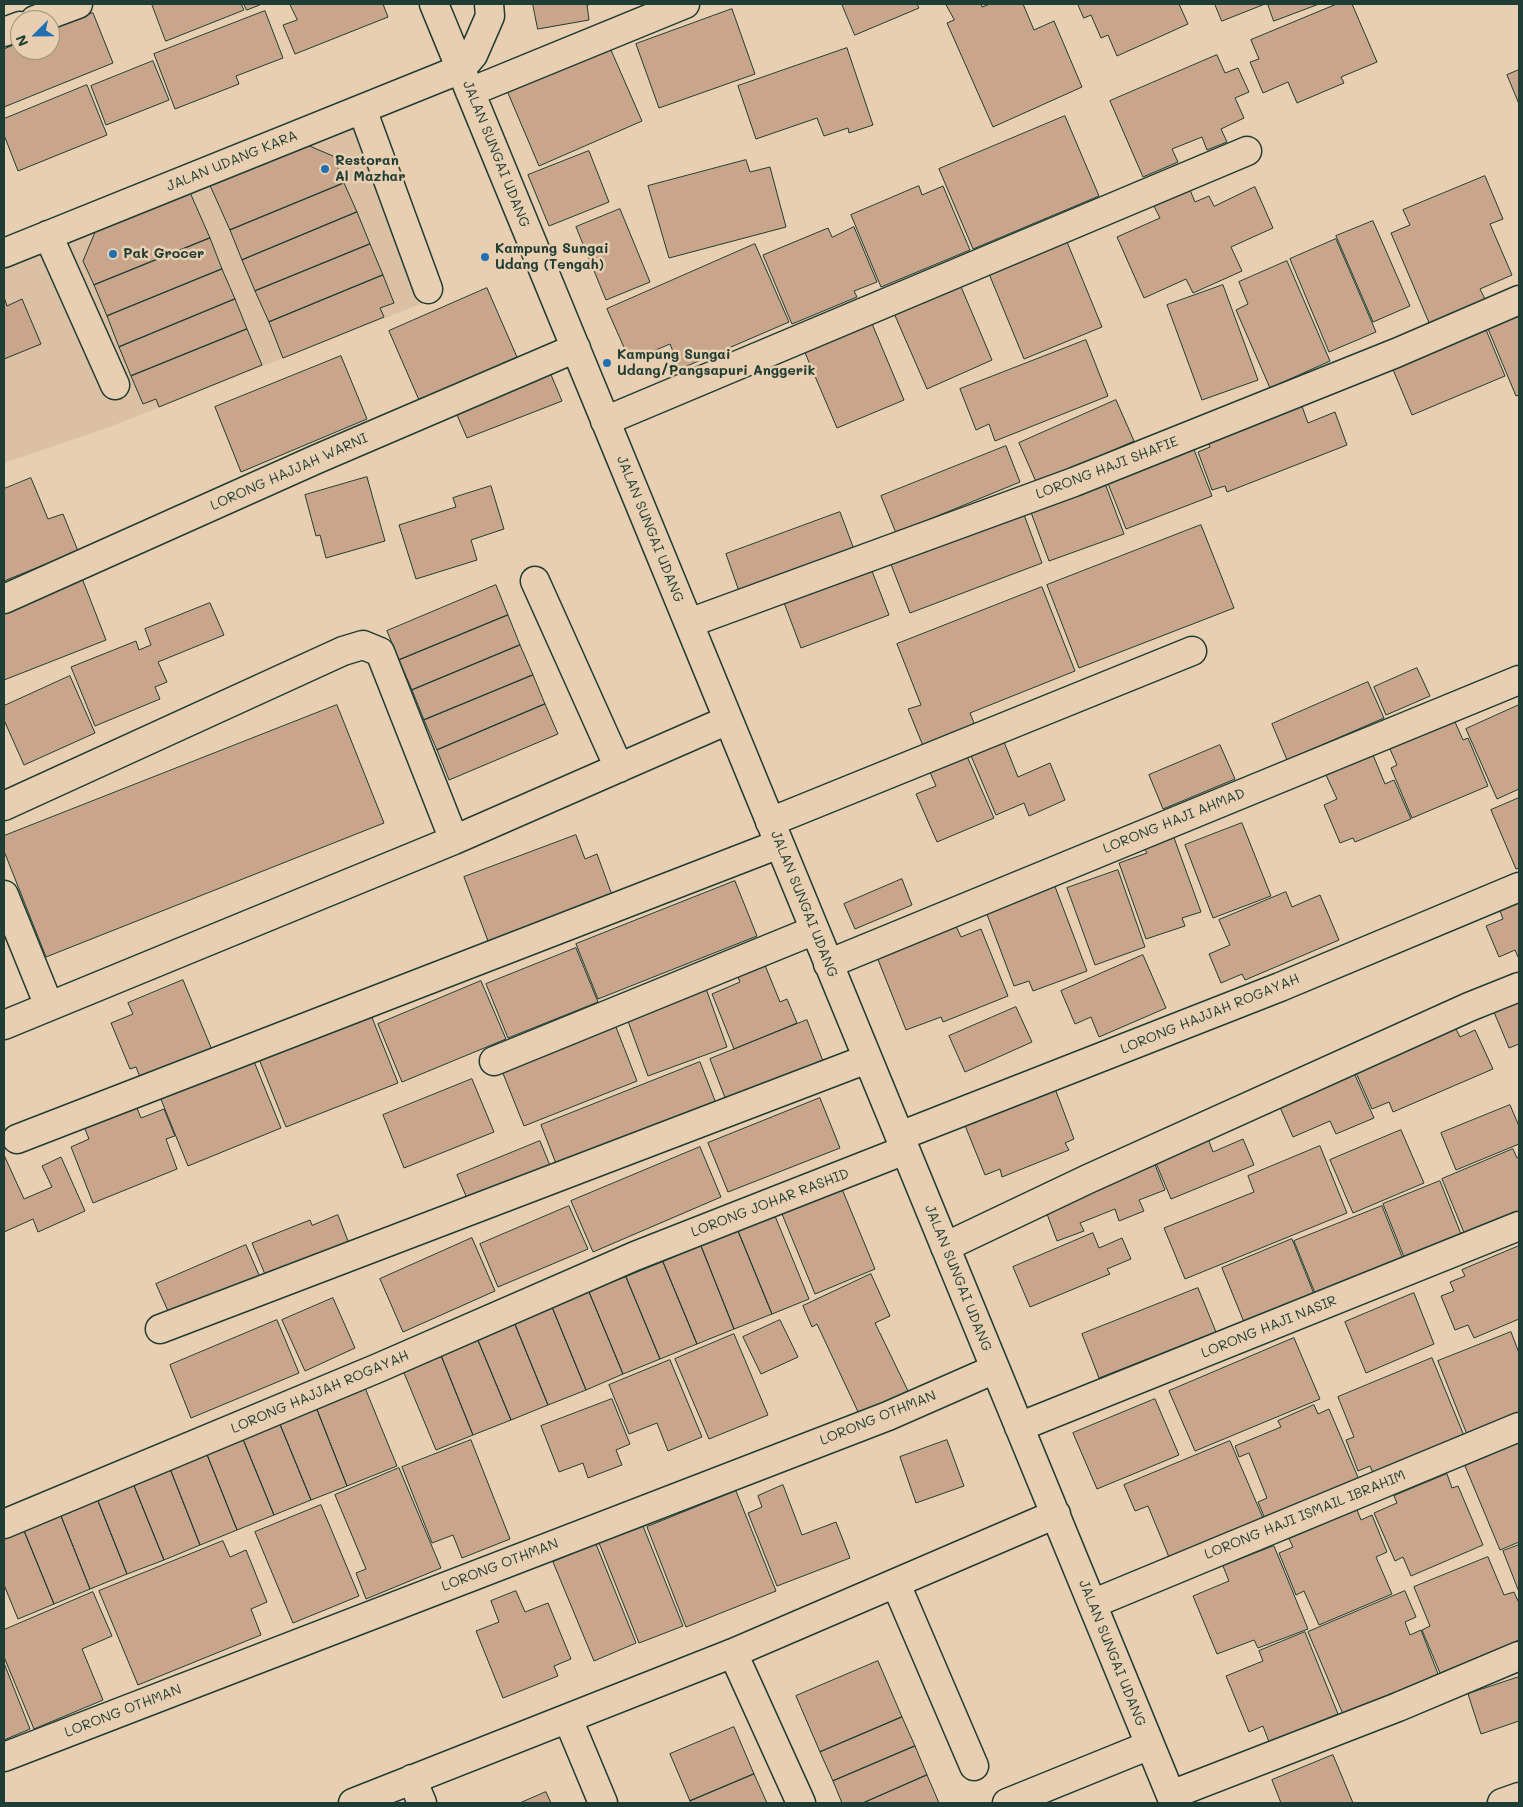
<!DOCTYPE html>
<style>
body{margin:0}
#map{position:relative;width:1523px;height:1807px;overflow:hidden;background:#e9cfb1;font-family:Mali,sans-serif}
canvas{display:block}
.frame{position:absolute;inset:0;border:5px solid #1f3d34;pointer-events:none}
.north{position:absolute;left:10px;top:10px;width:50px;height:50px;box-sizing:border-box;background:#e9cfb1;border:1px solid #98957f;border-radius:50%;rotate:247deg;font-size:14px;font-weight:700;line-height:20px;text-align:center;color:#1f3d34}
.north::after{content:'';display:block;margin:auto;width:18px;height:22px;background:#1f6fb2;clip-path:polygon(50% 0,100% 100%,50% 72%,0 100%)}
</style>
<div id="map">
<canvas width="1523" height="1807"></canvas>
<div class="frame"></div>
<div class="north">N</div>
</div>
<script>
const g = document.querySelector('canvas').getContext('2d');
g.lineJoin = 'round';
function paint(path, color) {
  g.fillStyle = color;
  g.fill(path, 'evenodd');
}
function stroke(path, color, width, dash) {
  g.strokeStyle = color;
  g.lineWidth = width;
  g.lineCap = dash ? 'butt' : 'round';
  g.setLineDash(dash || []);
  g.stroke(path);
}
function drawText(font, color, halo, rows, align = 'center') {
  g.font = font + ' Mali,sans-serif';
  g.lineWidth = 5;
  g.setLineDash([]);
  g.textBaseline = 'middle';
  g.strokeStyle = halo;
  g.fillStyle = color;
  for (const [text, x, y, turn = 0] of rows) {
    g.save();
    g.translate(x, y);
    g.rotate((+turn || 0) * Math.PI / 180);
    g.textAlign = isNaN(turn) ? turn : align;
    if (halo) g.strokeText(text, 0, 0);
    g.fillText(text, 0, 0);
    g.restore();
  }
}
paint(new Path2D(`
 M 352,125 L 423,303 L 107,428 L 4,463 L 4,268 Z`), '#dbc0a4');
const building = new Path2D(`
 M 152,4 L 241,4 L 244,10 L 166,41 Z
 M 244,4 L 262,4 L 247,10 Z
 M 290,4 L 383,4 L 388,17 L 295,54 L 283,25 L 297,20 Z
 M 533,4 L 594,4 L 587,5 L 589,20 L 538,29 Z
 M 842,4 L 917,4 L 919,8 L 855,35 Z
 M 946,4 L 981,4 L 982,7 L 990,4 L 1023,4 L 1034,30 L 1054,21 L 1082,87 L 993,127 L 947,23 L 954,20 Z
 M 1078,4 L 1179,4 L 1188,24 L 1117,56 L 1108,35 L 1101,38 L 1091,15 L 1084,18 Z
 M 1215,4 L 1265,4 L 1222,21 Z
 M 1268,4 L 1319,4 L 1274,21 Z
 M 1337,4 L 1352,4 L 1377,62 L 1341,77 L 1344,83 L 1297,103 L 1288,82 L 1263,93 L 1250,62 L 1259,59 L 1251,40 Z
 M 732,9 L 755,74 L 659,108 L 636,44 Z
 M 265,11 L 283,58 L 236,76 L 239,84 L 175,109 L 154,54 Z
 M 93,13 L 113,63 L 4,107 L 4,49 L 20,42 L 20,50 L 50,50 L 50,30 Z
 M 607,41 L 642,121 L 539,166 L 505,86 Z
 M 847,48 L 873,125 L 849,133 L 848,128 L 824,136 L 817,118 L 756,139 L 738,86 Z
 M 1217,55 L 1225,73 L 1238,68 L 1249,92 L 1235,98 L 1244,118 L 1221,129 L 1227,142 L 1207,150 L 1202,137 L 1172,149 L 1178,162 L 1143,177 L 1110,101 Z
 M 153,61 L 169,100 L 106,125 L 91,86 Z
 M 1519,70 L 1519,104 L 1507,75 Z
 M 87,85 L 107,135 L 18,171 L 4,135 L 4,119 Z
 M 1065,116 L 1099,196 L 973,249 L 939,169 Z
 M 300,142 L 333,156 L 344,183 L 230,230 L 208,181 Z
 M 589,151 L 609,202 L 549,226 L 528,175 Z
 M 746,160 L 750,172 L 770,167 L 786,227 L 669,258 L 648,186 Z
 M 1485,176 L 1503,219 L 1490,224 L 1512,275 L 1480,289 L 1486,301 L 1430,325 L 1391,233 L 1410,225 L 1403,210 Z
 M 344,183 L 357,212 L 242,260 L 230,230 Z
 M 919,186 L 922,195 L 943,186 L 970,250 L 881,287 L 851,215 Z
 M 1255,187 L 1273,228 L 1231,247 L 1242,271 L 1193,293 L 1186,279 L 1144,298 L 1117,237 L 1160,218 L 1154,206 L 1190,190 L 1195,202 L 1209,196 L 1214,206 Z
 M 188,188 L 210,238 L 94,285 L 83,261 L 98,225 Z
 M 620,209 L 650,282 L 606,300 L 576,227 Z
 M 357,212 L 370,244 L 255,291 L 242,260 Z
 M 1373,221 L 1410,306 L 1373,322 L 1336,236 Z
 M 854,227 L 877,282 L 854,291 L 857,297 L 792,324 L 763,255 L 828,228 L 832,237 Z
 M 1065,237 L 1102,327 L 1024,359 L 987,269 Z
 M 210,238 L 222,269 L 107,316 L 94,285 Z
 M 1336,239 L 1376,332 L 1329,352 L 1290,259 Z
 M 370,244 L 383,275 L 269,322 L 255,291 Z
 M 755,244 L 789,322 L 680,369 L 670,344 L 630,361 L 607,309 Z
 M 1287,261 L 1330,361 L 1270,388 L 1236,310 L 1248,304 L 1239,282 Z
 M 222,269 L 235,299 L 119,347 L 107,316 Z
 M 383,275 L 394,303 L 380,308 L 384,317 L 283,358 L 269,322 Z
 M 959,282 L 992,360 L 927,389 L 893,311 Z
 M 1223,285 L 1258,380 L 1202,400 L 1167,305 Z
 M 487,288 L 517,357 L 419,400 L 389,331 Z
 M 4,297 L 7,306 L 22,299 L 41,344 L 4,359 Z
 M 235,299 L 247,329 L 131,376 L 119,347 Z
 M 1519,310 L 1519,395 L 1516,396 L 1486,324 Z
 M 870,319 L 904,400 L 837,428 L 803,348 Z
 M 1482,320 L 1505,376 L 1412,415 L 1389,360 Z
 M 247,329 L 262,365 L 159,407 L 156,399 L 143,404 L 131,376 Z
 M 1086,340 L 1108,396 L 995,441 L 989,424 L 976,430 L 960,389 Z
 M 341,356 L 367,419 L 241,472 L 215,407 Z
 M 549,370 L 562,401 L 467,438 L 454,408 Z
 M 1299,398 L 1308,423 L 1335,412 L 1347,445 L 1227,492 L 1225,486 L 1212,490 L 1198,452 L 1210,447 L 1205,435 Z
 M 1116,400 L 1134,441 L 1037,484 L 1019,443 Z
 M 1191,442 L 1212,496 L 1126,529 L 1105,476 Z
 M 1006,446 L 1020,482 L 896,533 L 881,496 Z
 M 367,477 L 385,541 L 326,558 L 320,535 L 316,536 L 305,495 Z
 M 31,478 L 48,519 L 63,514 L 78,551 L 4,581 L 4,489 Z
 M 1103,478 L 1124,534 L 1049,561 L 1029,507 Z
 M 491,486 L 504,529 L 471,540 L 477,560 L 416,579 L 399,525 L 456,507 L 453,498 Z
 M 840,512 L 855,552 L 740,594 L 726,554 Z
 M 1023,512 L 1042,563 L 910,613 L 890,562 Z
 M 1201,525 L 1234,608 L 1079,668 L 1047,585 Z
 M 870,566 L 889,615 L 801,648 L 783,600 Z
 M 80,573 L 106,640 L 4,680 L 4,603 Z
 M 496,585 L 508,615 L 399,660 L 387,631 Z
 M 1042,587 L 1075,671 L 970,713 L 982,743 L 930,763 L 908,709 L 921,705 L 897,644 Z
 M 210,603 L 224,635 L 158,662 L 167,682 L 155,687 L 160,699 L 95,726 L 71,667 L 136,641 L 139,650 L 151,645 L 145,629 Z
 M 508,615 L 520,645 L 412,690 L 399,660 Z
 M 520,645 L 533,675 L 424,720 L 412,690 Z
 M 1417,668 L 1430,696 L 1386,715 L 1374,687 Z
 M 533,675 L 545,704 L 437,750 L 424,720 Z
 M 70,676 L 95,733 L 24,765 L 4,720 L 4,706 Z
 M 1368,682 L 1384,718 L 1287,760 L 1272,724 Z
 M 545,704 L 558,734 L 449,780 L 437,750 Z
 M 337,705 L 384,823 L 46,957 L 4,851 L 4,836 Z
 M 1519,705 L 1519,789 L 1497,799 L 1466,729 Z
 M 1455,722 L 1463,740 L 1468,738 L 1488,786 L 1412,818 L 1391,768 L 1397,765 L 1390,749 Z
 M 1002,737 L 1018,777 L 1050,763 L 1065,800 L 1029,816 L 1024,803 L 996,815 L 969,751 Z
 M 1220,745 L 1235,779 L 1163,809 L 1149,775 Z
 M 966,754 L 994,818 L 937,842 L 916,794 L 936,786 L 929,770 Z
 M 1373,755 L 1385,784 L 1394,780 L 1411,819 L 1355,842 L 1353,838 L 1340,843 L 1324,805 L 1337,799 L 1326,775 Z
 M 1519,798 L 1519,868 L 1516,869 L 1491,810 Z
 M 1242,823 L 1271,896 L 1213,918 L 1185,845 Z
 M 576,835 L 585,859 L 597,854 L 612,895 L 488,941 L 464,877 Z
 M 1173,835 L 1201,912 L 1182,918 L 1185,926 L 1146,939 L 1119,863 L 1147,853 L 1143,846 Z
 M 1118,870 L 1145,947 L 1095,965 L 1067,888 Z
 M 1051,876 L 1087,971 L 1033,991 L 1029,981 L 1014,986 L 982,901 Z
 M 902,879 L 912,905 L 855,929 L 844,904 Z
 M 735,881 L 757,936 L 598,999 L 576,944 Z
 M 1286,892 L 1292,907 L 1320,895 L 1339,940 L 1245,980 L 1242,974 L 1221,983 L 1209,954 L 1230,945 L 1219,920 Z
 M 1519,893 L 1519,959 L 1515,950 L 1499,957 L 1486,926 L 1503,919 L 1497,903 Z
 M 956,926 L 961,937 L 981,929 L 1008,996 L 943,1022 L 941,1017 L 906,1030 L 877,957 Z
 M 576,948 L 598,1002 L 508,1038 L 486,984 Z
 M 1143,955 L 1166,1008 L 1099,1037 L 1091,1017 L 1075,1024 L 1061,991 Z
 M 762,958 L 780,1002 L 787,999 L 797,1023 L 734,1049 L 712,994 L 740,982 L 735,970 Z
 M 183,980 L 215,1057 L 144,1087 L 136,1067 L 130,1069 L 111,1023 L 133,1014 L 128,1003 Z
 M 481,981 L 506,1039 L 402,1082 L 378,1024 Z
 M 704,983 L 727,1047 L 648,1076 L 625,1013 Z
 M 1519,994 L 1519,1044 L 1509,1048 L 1491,1005 Z
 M 1016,1007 L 1032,1042 L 965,1072 L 949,1036 Z
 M 371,1015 L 398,1083 L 286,1127 L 259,1059 Z
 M 1451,1019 L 1460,1037 L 1475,1030 L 1493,1069 L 1393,1112 L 1389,1102 L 1372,1109 L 1353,1066 Z
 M 807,1020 L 830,1079 L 733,1118 L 710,1059 Z
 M 614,1022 L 637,1081 L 524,1126 L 500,1066 Z
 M 253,1059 L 281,1128 L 188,1166 L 160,1097 Z
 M 700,1062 L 721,1116 L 562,1179 L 541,1125 Z
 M 1351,1066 L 1374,1118 L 1336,1134 L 1330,1121 L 1293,1137 L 1276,1098 Z
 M 472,1079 L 494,1132 L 404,1168 L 383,1115 Z
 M 1054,1086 L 1074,1139 L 1065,1143 L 1069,1150 L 1002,1177 L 1000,1169 L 985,1175 L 964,1123 Z
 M 820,1098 L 840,1148 L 728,1192 L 708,1143 Z
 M 135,1103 L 141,1118 L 164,1109 L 175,1136 L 166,1139 L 177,1169 L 93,1203 L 71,1147 L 89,1139 L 83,1124 Z
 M 1510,1105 L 1519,1126 L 1519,1144 L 1456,1170 L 1441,1133 Z
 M 1204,1128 L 1213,1152 L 1243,1139 L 1254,1165 L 1171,1199 L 1151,1151 Z
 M 1401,1130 L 1424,1183 L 1353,1213 L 1330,1160 Z
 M 540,1141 L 557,1183 L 475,1217 L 457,1175 Z
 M 1320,1146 L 1347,1213 L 1185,1279 L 1164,1228 L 1254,1192 L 1248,1176 Z
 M 700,1147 L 721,1197 L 593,1252 L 571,1201 Z
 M 1148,1147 L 1165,1190 L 1139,1200 L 1144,1211 L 1119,1221 L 1115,1209 L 1080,1223 L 1084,1231 L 1057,1241 L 1040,1195 Z
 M 1513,1149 L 1517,1158 L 1519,1157 L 1519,1219 L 1467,1240 L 1442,1179 Z
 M 4,1155 L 24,1199 L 52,1187 L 42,1166 L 61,1157 L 85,1211 L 38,1232 L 33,1219 L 4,1232 Z
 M 1440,1181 L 1465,1244 L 1408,1267 L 1383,1204 Z
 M 842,1189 L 875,1269 L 815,1294 L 782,1214 Z
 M 569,1206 L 588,1249 L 498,1287 L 480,1244 Z
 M 1382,1206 L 1407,1269 L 1319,1303 L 1294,1241 Z
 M 338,1215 L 356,1262 L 274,1296 L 252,1243 L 310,1220 L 312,1225 Z
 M 775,1216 L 809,1299 L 772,1314 L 738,1231 Z
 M 738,1231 L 772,1314 L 734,1329 L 701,1246 Z
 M 1093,1233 L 1099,1248 L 1122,1238 L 1131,1259 L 1107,1269 L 1110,1274 L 1030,1307 L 1013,1267 Z
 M 472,1238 L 495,1291 L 403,1332 L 380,1279 Z
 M 1292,1239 L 1318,1304 L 1248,1332 L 1222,1268 Z
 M 246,1245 L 269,1298 L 179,1336 L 156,1284 Z
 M 701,1246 L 734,1329 L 697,1344 L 663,1262 Z
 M 1519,1246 L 1519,1319 L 1474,1338 L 1468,1325 L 1455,1330 L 1441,1296 L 1454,1291 L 1450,1282 L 1465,1276 L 1462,1270 Z
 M 663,1262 L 697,1344 L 660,1359 L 626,1277 Z
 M 871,1274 L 890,1316 L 875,1323 L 908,1391 L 859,1414 L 817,1324 L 812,1327 L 803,1306 Z
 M 626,1277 L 660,1359 L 623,1374 L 589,1292 Z
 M 1198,1288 L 1216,1332 L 1099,1378 L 1082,1334 Z
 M 589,1292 L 623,1374 L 586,1390 L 552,1307 Z
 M 1414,1293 L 1434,1344 L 1366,1373 L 1345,1322 Z
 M 333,1298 L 355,1348 L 305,1371 L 282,1320 Z
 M 552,1307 L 586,1390 L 548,1405 L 514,1322 Z
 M 277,1320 L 299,1373 L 191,1418 L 170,1365 Z
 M 780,1320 L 798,1357 L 761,1374 L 743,1337 Z
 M 514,1322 L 548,1405 L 511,1420 L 477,1338 Z
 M 1511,1332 L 1519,1353 L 1519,1416 L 1468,1437 L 1438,1361 Z
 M 734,1334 L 768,1415 L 709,1439 L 675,1359 Z
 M 477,1338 L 511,1420 L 473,1435 L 440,1353 Z
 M 1294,1338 L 1320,1399 L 1195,1451 L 1169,1391 Z
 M 440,1353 L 473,1435 L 436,1450 L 402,1368 Z
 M 1432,1358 L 1465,1438 L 1374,1475 L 1370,1466 L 1358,1471 L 1346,1440 L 1354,1437 L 1338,1397 Z
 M 670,1360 L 702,1437 L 668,1451 L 657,1423 L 629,1434 L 609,1385 Z
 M 363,1383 L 397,1466 L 347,1486 L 314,1402 Z
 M 612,1399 L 630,1444 L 616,1450 L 622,1465 L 588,1478 L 583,1463 L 559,1472 L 541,1426 Z
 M 1155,1399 L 1179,1455 L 1097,1489 L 1073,1433 Z
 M 314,1402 L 347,1486 L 311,1500 L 277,1417 Z
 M 1314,1405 L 1318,1414 L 1329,1409 L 1360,1482 L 1266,1521 L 1258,1502 L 1267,1498 L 1249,1453 L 1239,1457 L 1235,1446 L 1281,1427 L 1278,1421 Z
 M 277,1417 L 311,1500 L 274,1515 L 240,1432 Z
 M 240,1432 L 274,1515 L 237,1530 L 204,1447 Z
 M 471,1440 L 510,1539 L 462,1558 L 453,1535 L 432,1543 L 402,1467 Z
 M 947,1440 L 964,1486 L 916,1503 L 900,1457 Z
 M 1230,1441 L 1266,1525 L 1171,1562 L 1148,1506 L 1135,1511 L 1124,1485 Z
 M 1519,1443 L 1519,1542 L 1500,1550 L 1465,1466 Z
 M 204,1447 L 237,1530 L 200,1545 L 167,1461 Z
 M 167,1461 L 200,1545 L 164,1560 L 130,1476 Z
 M 399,1468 L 441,1568 L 366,1599 L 356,1573 L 366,1569 L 335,1495 Z
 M 1447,1474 L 1452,1488 L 1458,1486 L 1483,1545 L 1411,1576 L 1403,1557 L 1395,1561 L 1374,1513 L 1397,1503 L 1394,1496 Z
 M 130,1476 L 164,1560 L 127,1574 L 94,1491 Z
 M 783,1485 L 802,1535 L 836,1522 L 850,1558 L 777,1586 L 748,1513 L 762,1507 L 758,1496 Z
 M 94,1491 L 127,1574 L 90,1589 L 57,1506 Z
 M 736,1491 L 776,1591 L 686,1627 L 647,1527 Z
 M 321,1505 L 359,1596 L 293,1623 L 255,1532 Z
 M 57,1506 L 90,1589 L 54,1604 L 20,1521 Z
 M 1357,1510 L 1361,1520 L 1372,1515 L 1387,1552 L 1376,1557 L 1392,1594 L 1319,1625 L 1304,1591 L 1296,1595 L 1279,1553 L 1293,1547 L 1289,1539 Z
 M 20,1521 L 54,1604 L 18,1619 L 4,1585 L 4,1528 Z
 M 643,1526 L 683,1626 L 639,1643 L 599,1543 Z
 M 223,1541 L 230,1557 L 246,1550 L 267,1602 L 251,1609 L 261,1635 L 138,1685 L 99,1591 Z
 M 596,1544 L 636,1643 L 594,1661 L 553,1562 Z
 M 1519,1545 L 1519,1592 L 1503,1551 Z
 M 1274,1546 L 1308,1629 L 1258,1648 L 1254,1640 L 1217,1654 L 1193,1596 L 1229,1581 L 1223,1566 Z
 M 1488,1557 L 1504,1595 L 1514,1592 L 1519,1603 L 1519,1640 L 1440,1673 L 1422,1630 L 1430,1626 L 1414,1587 Z
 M 516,1591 L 525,1612 L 548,1603 L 571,1659 L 554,1666 L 558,1676 L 503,1698 L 476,1631 L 499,1622 L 491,1601 Z
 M 1405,1591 L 1416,1617 L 1405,1622 L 1410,1635 L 1421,1630 L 1438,1674 L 1343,1714 L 1308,1632 Z
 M 93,1592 L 112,1636 L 82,1649 L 103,1700 L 34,1729 L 4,1657 L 4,1630 Z
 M 1305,1632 L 1338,1714 L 1269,1742 L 1263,1726 L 1249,1732 L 1226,1676 L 1263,1661 L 1259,1651 Z
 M 878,1661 L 902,1717 L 820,1752 L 796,1696 Z
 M 4,1663 L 30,1729 L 4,1740 Z
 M 1519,1677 L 1519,1721 L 1481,1734 L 1468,1694 Z
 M 902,1717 L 915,1746 L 833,1781 L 820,1752 Z
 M 734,1727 L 754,1774 L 690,1801 L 670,1754 Z
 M 915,1746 L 927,1775 L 863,1803 L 842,1803 L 833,1781 Z
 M 1333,1755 L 1353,1803 L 1281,1803 L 1272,1780 Z
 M 754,1774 L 767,1803 L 691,1803 L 690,1801 Z
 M 927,1775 L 939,1803 L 863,1803 Z
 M 546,1792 L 551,1803 L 520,1803 Z`);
paint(building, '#c9a68b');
stroke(building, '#1f3d34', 1);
const minor = new Path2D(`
 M 434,4 L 1174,1803
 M 35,20 L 78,4
 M 4,32 L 20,26
 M 470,92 L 685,4
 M 362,109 L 428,289
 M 48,235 L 115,385
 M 4,253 L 461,69 L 473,55 L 490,16 L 489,4
 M 605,421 L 1247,151
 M 535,581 L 619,768
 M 4,599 L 317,459 L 576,348
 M 689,623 L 1074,482 L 1396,353 L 1519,300
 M 4,806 L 343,651 L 363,645 L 380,652 L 454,840
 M 770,822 L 1192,651
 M 4,895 L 49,1006
 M 828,964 L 1519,680
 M 4,1025 L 454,840 L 728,720
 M 494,1061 L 815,930
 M 900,1136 L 1280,987 L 1519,887
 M 17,1139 L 779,844
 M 945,1247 L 1088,1179 L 1469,1007 L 1519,987
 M 160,1329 L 867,1059
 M 1019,1427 L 1519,1226
 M 4,1524 L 378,1368 L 635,1256 L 905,1150
 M 896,1584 L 974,1766
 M 1092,1604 L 1519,1427
 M 733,1653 L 801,1803
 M 568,1719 L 603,1803
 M 4,1757 L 888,1416 L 995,1369
 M 412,1779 L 422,1803
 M 1171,1795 L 1398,1707 L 1519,1656
 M 353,1803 L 733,1653 L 1056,1514
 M 1007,1803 L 1150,1745
 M 1502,1803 L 1519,1797`);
stroke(minor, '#1f3d34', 31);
stroke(minor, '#e9cfb1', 28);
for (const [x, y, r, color] of [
 [325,169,5,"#1f6fb2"],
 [113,254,5,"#1f6fb2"],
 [485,257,5,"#1f6fb2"],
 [607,363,5,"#1f6fb2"]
]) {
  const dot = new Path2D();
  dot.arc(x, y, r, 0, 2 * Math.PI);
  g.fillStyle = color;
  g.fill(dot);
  stroke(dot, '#e9cfb1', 2);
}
drawText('14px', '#1f3d34', '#e9cfb1', [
 ["JALAN SUNGAI UDANG",496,154,68],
 ["JALAN UDANG KARA",232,161,-22],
 ["LORONG HAJI SHAFIE",1107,468,-21],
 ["LORONG HAJJAH WARNI",289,472,-24],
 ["JALAN SUNGAI UDANG",650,529,68],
 ["LORONG HAJI AHMAD",1174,821,-22],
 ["JALAN SUNGAI UDANG",804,904,68],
 ["LORONG HAJJAH ROGAYAH",1210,1014,-22],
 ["LORONG JOHAR RASHID",770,1203,-21],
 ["JALAN SUNGAI UDANG",958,1278,68],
 ["LORONG HAJI NASIR",1269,1327,-22],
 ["LORONG HAJJAH ROGAYAH",320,1392,-23],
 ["LORONG OTHMAN",878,1418,-22],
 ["LORONG HAJI ISMAIL IBRAHIM",1305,1515,-22],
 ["LORONG OTHMAN",500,1565,-21],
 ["JALAN SUNGAI UDANG",1112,1653,68],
 ["LORONG OTHMAN",123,1711,-21]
]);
drawText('bold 14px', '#1f3d34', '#e9cfb1', [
 ["Restoran",335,161],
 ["Al Mazhar",335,177],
 ["Kampung Sungai",495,249],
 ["Udang (Tengah)",495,265],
 ["Pak Grocer",123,254],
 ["Kampung Sungai",617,355],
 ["Udang/Pangsapuri Anggerik",617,371]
], 'left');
</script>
